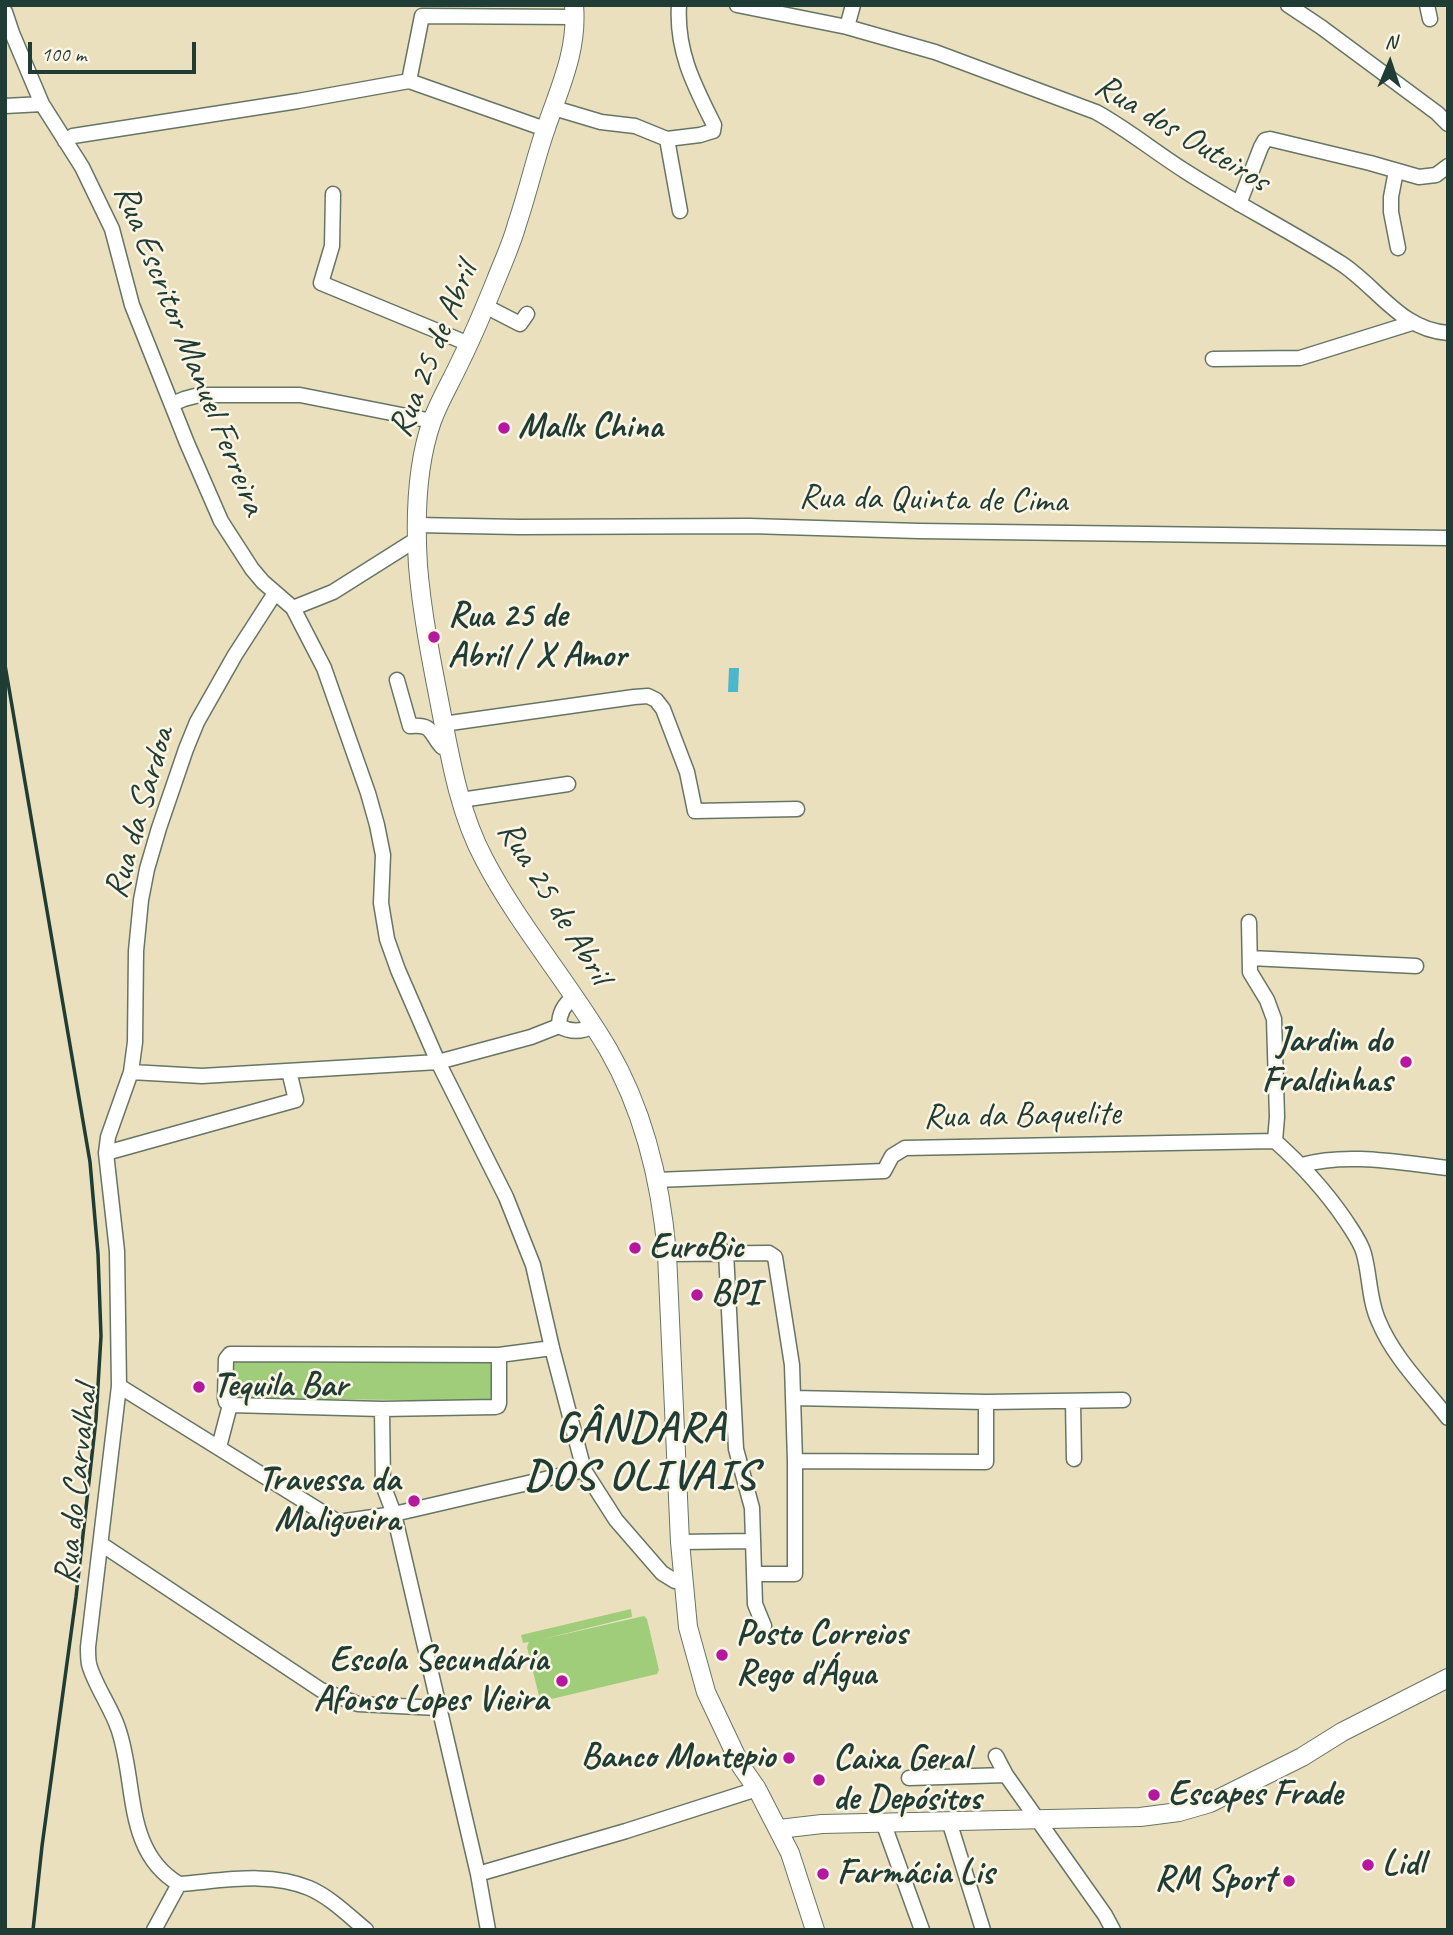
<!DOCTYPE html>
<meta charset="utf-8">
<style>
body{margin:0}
#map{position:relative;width:1453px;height:1935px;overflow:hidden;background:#eae0bd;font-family:Caveat,sans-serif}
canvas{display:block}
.frame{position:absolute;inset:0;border:7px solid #1f3d34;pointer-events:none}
.north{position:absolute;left:1355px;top:28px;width:70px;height:70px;-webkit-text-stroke:5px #fcf5e5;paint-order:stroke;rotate:2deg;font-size:19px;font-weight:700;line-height:28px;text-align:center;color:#1f3d34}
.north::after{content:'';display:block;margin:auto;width:24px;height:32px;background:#1f3d34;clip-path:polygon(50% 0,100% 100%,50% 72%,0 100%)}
.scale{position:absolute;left:28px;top:42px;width:168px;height:32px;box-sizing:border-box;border:4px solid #1f3d34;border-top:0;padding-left:9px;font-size:21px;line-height:24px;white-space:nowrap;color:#1f3d34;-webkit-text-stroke:5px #fcf5e5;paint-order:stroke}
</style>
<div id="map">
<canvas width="1453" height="1935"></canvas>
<div class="frame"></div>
<div class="north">N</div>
<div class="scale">100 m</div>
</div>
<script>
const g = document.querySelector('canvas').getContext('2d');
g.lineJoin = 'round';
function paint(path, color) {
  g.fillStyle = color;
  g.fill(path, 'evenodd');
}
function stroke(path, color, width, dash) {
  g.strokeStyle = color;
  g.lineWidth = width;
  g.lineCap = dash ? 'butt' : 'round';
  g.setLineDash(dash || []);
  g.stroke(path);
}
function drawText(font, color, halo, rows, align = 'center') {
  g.font = font + ' Caveat,sans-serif';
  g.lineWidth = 5;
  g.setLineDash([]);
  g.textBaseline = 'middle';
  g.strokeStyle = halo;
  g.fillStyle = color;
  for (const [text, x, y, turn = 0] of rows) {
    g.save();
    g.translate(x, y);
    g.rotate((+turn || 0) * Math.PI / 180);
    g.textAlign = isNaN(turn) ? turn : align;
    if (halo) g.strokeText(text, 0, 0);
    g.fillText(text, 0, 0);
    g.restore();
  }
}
paint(new Path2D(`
 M 234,1361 L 491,1361 L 494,1362 L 493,1399 L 490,1401 L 235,1398 L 232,1396 L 232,1365 Z
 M 631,1609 L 632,1617 L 539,1640 L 644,1616 L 647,1619 L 659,1670 L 657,1674 L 543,1701 L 540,1700 L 527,1647 L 529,1642 L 523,1643 L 521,1635 Z`), '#a0cd7a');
paint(new Path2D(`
 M 729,668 L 739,668 L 738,692 L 728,692 Z`), '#4cb6ca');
const minor = new Path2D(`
 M 737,5 L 847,27 L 935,52 L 1096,112 C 1127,129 1155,152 1185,171 C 1236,204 1291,231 1342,264 C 1378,288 1401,330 1448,333
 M 1288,5 L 1321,27 L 1437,113 L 1448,124
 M 1427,5 L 1430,19
 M 5,12 L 12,33 L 42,104 L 82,167 L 112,229 L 132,305 L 187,443 L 221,521 L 252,569 L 263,582 L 293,608 L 324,668 L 368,793 L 377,825 L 383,855 L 381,903 L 387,939 L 398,970 L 438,1062 L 506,1197 L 533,1265 L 552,1348 L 584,1470 L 616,1520 L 662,1573 L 675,1581 L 683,1581
 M 847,27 L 853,5
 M 409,81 L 422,16 L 575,17
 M 5,106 L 42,104
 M 554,108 L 601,122 L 635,126 L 667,139 L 700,135 L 713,131 L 714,125 C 694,85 676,51 679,5
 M 667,139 L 680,211
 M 65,141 L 73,136 L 298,101 L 409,81 L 545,129
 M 1396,171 L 1391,197 L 1391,212 L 1398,248
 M 333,194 L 332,246 L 321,283 L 469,344
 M 1239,204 L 1261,147 L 1265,140 L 1270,139 L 1370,163 L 1419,177 L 1436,175 L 1448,166
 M 485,306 L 520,324 L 527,314
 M 1213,359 L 1300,358 L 1412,323
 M 172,404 L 184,399 L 199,395 L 300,395 L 432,421
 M 416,525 L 519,527 L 750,526 L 919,531 L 1448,538
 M 293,608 L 333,592 L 417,539
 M 397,680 L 410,726 C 434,724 429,733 442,747 L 449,748
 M 443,724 L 634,697 L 648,696 L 656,700 L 663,709 L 687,772 L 695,811 L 797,809
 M 461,800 L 568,784
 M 1249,922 L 1250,972 L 1267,1000 L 1274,1019 L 1277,1117 L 1275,1141 C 1303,1166 1325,1190 1346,1221 C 1353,1232 1361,1242 1364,1254 C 1370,1276 1369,1301 1379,1322 C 1394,1358 1424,1387 1448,1418
 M 1250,958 L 1416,966
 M 559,1026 C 559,1013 564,1004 574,997
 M 131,1072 L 202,1076 L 438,1062 L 531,1037 L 559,1026 C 570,1032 582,1032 593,1026
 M 106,1153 L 296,1100 L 289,1071
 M 1302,1165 C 1348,1152 1401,1163 1448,1168
 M 656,1180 L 884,1171 L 892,1156 L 905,1148 L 1275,1141
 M 726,1252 L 736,1449 L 752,1508 L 755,1604 L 764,1626
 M 667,1254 L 769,1253 L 775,1257 L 792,1365 L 795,1461 L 795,1574 L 754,1574
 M 499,1355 L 499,1403 L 498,1406 L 495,1407 L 382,1409 L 230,1405 L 226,1402 L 225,1398 L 226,1359 L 230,1354 L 499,1355 L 552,1348
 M 119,1386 L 338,1522 L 394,1514 L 584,1470
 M 793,1398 L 986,1402 L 1123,1400
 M 1073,1402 L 1074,1459
 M 382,1409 L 383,1485 L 394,1514 L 478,1874 L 488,1930
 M 219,1447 L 230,1405
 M 795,1461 L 986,1462 L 986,1402
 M 680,1542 L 753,1541
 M 101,1544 L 321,1690 L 358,1704 L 438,1708
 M 996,1756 L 1006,1775
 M 909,1778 L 1006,1775 L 1105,1915 L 1113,1930
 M 949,1821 L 983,1930
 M 883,1822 L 922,1930
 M 478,1874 L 626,1831 L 757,1789
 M 179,1884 C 123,1851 137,1781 118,1728 C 111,1707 94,1684 89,1664 C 88,1659 88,1652 88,1647 L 119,1386 L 117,1251 L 106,1153 L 108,1137 L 131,1072 L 135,1042 L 136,951 L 141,900 L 147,869 L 159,828 L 186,749 L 197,722 L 235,655 L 275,593
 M 154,1930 L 179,1884 C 221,1881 269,1871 309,1888 C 330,1897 348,1915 366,1930`);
const major = new Path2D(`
 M 574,5 C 578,50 560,87 546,128 C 535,159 528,192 517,224 C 512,243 503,262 496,280 C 485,307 474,334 461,360 C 452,380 440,399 432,421 C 416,466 415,518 418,566 C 422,613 431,659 440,705 C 450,757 459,812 484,859 C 519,926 570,984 608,1049 C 644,1111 661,1183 667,1254 L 680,1542 L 688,1627 L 706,1692 L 741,1766 L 757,1789 L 790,1853 L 815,1930
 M 779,1829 L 822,1824 L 1140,1817 L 1179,1812 L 1210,1803 L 1302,1757 L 1342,1732 L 1448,1678`);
stroke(minor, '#667664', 17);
stroke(major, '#667664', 20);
stroke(minor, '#fff', 14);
stroke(major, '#fff', 18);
stroke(new Path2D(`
 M 5,665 L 90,1162 L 98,1254 L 101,1336 L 96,1419 L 76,1597 L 42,1846 L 33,1930`), '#1f3d34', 3.5);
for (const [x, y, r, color] of [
 [504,428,7,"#b5179e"],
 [434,637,7,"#b5179e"],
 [1406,1062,7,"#b5179e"],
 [635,1248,7,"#b5179e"],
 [697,1295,7,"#b5179e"],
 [199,1387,7,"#b5179e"],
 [414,1501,7,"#b5179e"],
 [722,1655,7,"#b5179e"],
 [562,1681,7,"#b5179e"],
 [789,1758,7,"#b5179e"],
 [819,1780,7,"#b5179e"],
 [1154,1795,7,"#b5179e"],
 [1368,1865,7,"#b5179e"],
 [823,1874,7,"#b5179e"],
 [1289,1881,7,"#b5179e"]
]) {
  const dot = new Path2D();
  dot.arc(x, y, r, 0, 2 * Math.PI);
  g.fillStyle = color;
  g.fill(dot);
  stroke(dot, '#fcf5e5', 2.5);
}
drawText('35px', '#1f3d34', '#fcf5e5', [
 ["Rua dos Outeiros",1182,134,31],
 ["Rua Escritor Manuel Ferreira",189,350,68],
 ["Rua 25 de Abril",434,350,-68],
 ["Rua da Quinta de Cima",933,500,1],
 ["Rua da Sardoa",140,813,-74],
 ["Rua 25 de Abril",554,903,58],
 ["Rua da Baquelite",1022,1116,-1],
 ["Rua do Carvalhal",77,1485,-84]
]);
drawText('bold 35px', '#1f3d34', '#fcf5e5', [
 ["Mallx China",518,428],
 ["Rua 25 de",448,617],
 ["Abril / X Amor",448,657],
 ["Jardim do",1392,1042,"right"],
 ["Fraldinhas",1392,1082,"right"],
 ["EuroBic",649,1248],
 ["BPI",711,1295],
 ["Tequila Bar",213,1387],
 ["Travessa da",400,1481,"right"],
 ["Maligueira",400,1521,"right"],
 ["Posto Correios",736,1635],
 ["Rego d'Água",736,1675],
 ["Escola Secundária",548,1661,"right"],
 ["Afonso Lopes Vieira",548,1701,"right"],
 ["Banco Montepio",775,1758,"right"],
 ["Caixa Geral",833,1760],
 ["de Depósitos",833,1800],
 ["Escapes Frade",1168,1795],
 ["Lidl",1382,1865],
 ["Farmácia Lis",837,1874],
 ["RM Sport",1275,1881,"right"]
], 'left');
g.letterSpacing = '2px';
drawText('bold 42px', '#1f3d34', '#fcf5e5', [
 ["GÂNDARA",641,1429],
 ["DOS OLIVAIS",641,1477]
]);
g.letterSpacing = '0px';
</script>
